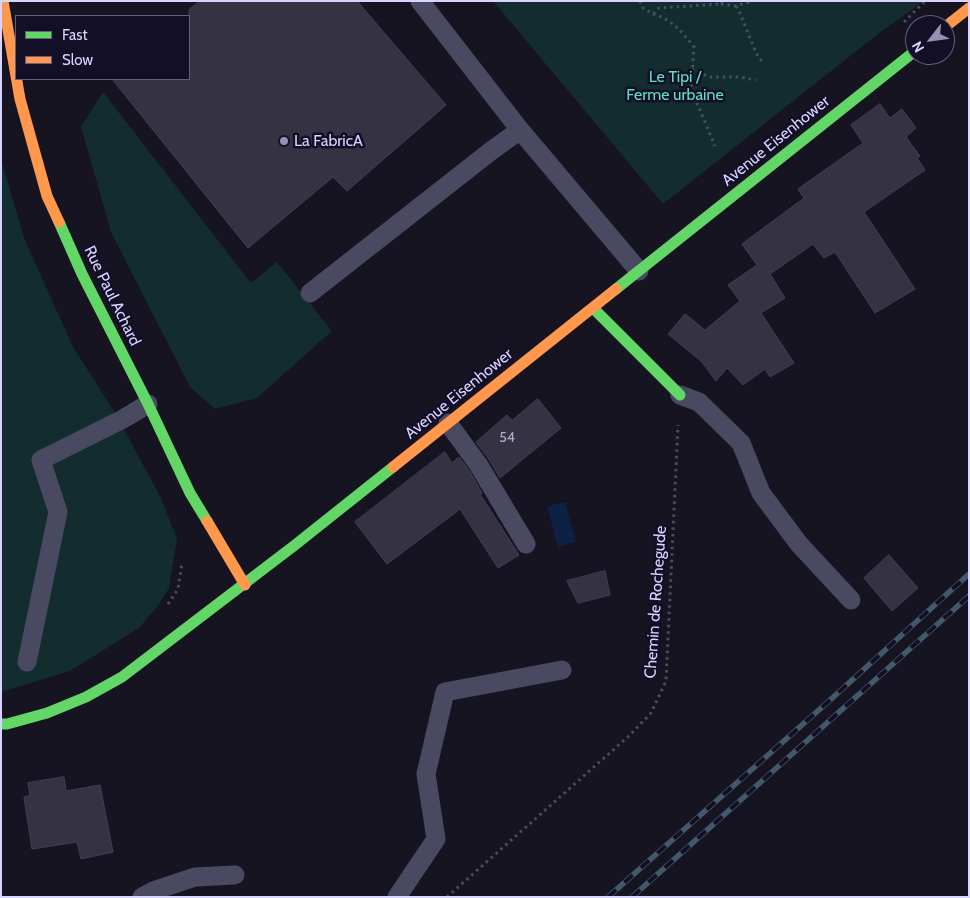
<!DOCTYPE html>
<style>
body{margin:0}
#map{position:relative;width:970px;height:898px;overflow:hidden;background:#161421;font-family:Cabin,sans-serif}
canvas{display:block}
.frame{position:absolute;inset:0;border:2px solid #d9d4ff;pointer-events:none}
.legend{position:absolute;left:15px;top:15px;width:175px;height:65px;box-sizing:border-box;background:#130f26;border:1px solid #625e7d;margin:0;padding:6px 9px;list-style:none;font-size:15px;color:#d9d4ff}
.legend li{display:flex;align-items:center;gap:10px;height:25px}
.legend b{width:25px;border:1px solid #625e7d}
.north{position:absolute;left:905px;top:15px;width:50px;height:50px;box-sizing:border-box;background:#130f26;border:1px solid #625e7d;border-radius:50%;rotate:240deg;font-size:14px;font-weight:700;line-height:20px;text-align:center;color:#d9d4ff}
.north::after{content:'';display:block;margin:auto;width:18px;height:22px;background:#9591b1;clip-path:polygon(50% 0,100% 100%,50% 72%,0 100%)}
</style>
<div id="map">
<canvas width="970" height="898"></canvas>
<div class="frame"></div>
<ul class="legend">
<li><b style="height:6px;background:#63d668"></b>Fast</li>
<li><b style="height:6px;background:#ff974d"></b>Slow</li>
</ul>
<div class="north">N</div>
</div>
<script>
const g = document.querySelector('canvas').getContext('2d');
g.lineJoin = 'round';
function paint(path, color) {
  g.fillStyle = color;
  g.fill(path, 'evenodd');
}
function stroke(path, color, width, dash) {
  g.strokeStyle = color;
  g.lineWidth = width;
  g.lineCap = dash ? 'butt' : 'round';
  g.setLineDash(dash || []);
  g.stroke(path);
}
function drawText(font, color, halo, rows, align = 'center') {
  g.font = font + ' Cabin,sans-serif';
  g.lineWidth = 5;
  g.setLineDash([]);
  g.textBaseline = 'middle';
  g.strokeStyle = halo;
  g.fillStyle = color;
  for (const [text, x, y, turn = 0] of rows) {
    g.save();
    g.translate(x, y);
    g.rotate((+turn || 0) * Math.PI / 180);
    g.textAlign = isNaN(turn) ? turn : align;
    if (halo) g.strokeText(text, 0, 0);
    g.fillText(text, 0, 0);
    g.restore();
  }
}
paint(new Path2D(`
 M 493,1 L 924,1 L 878,34 L 663,204 Z
 M 103,92 L 251,283 L 277,262 L 332,331 L 257,398 L 215,409 L 190,387 L 111,232 L 81,127 Z
 M 1,159 L 24,238 L 73,347 L 114,411 L 161,498 L 177,539 L 169,588 L 157,607 L 139,628 L 70,671 L 1,692 Z`), '#132c2d');
paint(new Path2D(`
 M 565,502 L 576,542 L 558,547 L 547,506 Z`), '#0d2144');
const building = new Path2D(`
 M 200,1 L 357,1 L 446,105 L 347,191 L 333,177 L 248,248 L 112,79 L 189,79 L 189,10 Z
 M 880,104 L 890,118 L 902,109 L 916,128 L 906,137 L 920,156 L 917,158 L 925,170 L 864,212 L 915,289 L 875,313 L 835,252 L 824,258 L 813,244 L 770,274 L 785,298 L 761,313 L 794,363 L 770,377 L 765,369 L 743,385 L 727,368 L 716,381 L 701,361 L 668,334 L 685,314 L 705,330 L 740,301 L 728,285 L 757,265 L 742,244 L 804,198 L 798,189 L 863,143 L 851,125 Z
 M 538,399 L 561,428 L 500,478 L 488,458 L 476,442 L 507,415 L 512,420 Z
 M 445,452 L 452,463 L 459,457 L 469,470 L 482,493 L 480,494 L 519,555 L 498,568 L 460,509 L 387,564 L 355,522 Z
 M 889,555 L 918,588 L 892,611 L 864,578 Z
 M 605,571 L 610,595 L 578,603 L 567,581 Z
 M 64,777 L 66,791 L 100,785 L 113,852 L 81,859 L 77,842 L 32,849 L 24,797 L 30,795 L 28,783 Z`);
paint(building, '#343243');
stroke(building, '#433f54', 1);
stroke(new Path2D(`
 M 640,1 L 643,8 L 653,14 L 659,8 L 721,4 L 722,1
 M 721,4 L 736,6 L 752,1
 M 736,6 L 740,13 L 756,53 L 763,63
 M 653,14 C 673,20 681,31 694,47 L 691,89 L 715,146
 M 904,22 L 925,1
 M 692,69 L 709,77 L 739,77 L 756,80
 M 168,604 L 178,589 L 182,563
 M 447,897 L 630,735 L 651,713 L 666,681 L 678,425`), '#44505f', 3, [2.5, 4]);
stroke(new Path2D(`
 M 420,1 L 520,130
 M 310,293 L 491,151 L 520,130 L 639,271
 M 680,395 L 699,402 L 741,443 L 761,493 L 799,544 L 851,600
 M 448,423 L 478,464 L 526,544
 M 27,662 L 58,512 L 41,460 L 123,419 L 148,404
 M 142,897 L 153,891 L 195,877 L 235,875
 M 397,897 L 436,839 L 426,774 L 445,692 L 562,670`), '#4a4962', 19);
stroke(new Path2D(`
 M 59,222 L 82,274 L 148,404 L 190,493 L 207,521
 M 616,289 L 915,51
 M 593,308 L 680,395
 M 1,724 L 7,724 L 47,713 L 86,697 L 122,677 L 295,545 L 393,467`), '#63d668', 11);
stroke(new Path2D(`
 M 3,1 L 20,99 L 47,196 L 59,222
 M 945,27 L 969,8
 M 393,467 L 616,289
 M 207,521 L 245,585`), '#ff974d', 11);
const rail = new Path2D(`
 M 608,897 L 829,701 L 969,574
 M 632,897 L 969,596`);
stroke(rail, '#43596b', 5.5);
stroke(rail, '#130f26', 4, [11]);
for (const [x, y, r, color] of [
 [284,141,5,"#9591b1"]
]) {
  const dot = new Path2D();
  dot.arc(x, y, r, 0, 2 * Math.PI);
  g.fillStyle = color;
  g.fill(dot);
  stroke(dot, '#130f26', 2);
}
drawText('14px', '#b0acd0', null, [
 ["54",507,438]
]);
drawText('16px', '#5fe0c0', '#130f26', [
 ["Le Tipi /",675,77],
 ["Ferme urbaine",675,95]
]);
drawText('16px', '#d9d4ff', '#130f26', [
 ["La FabricA",294,141]
], 'left');
drawText('16px', '#d9d4ff', '#130f26', [
 ["Avenue Eisenhower",776,141,-39],
 ["Rue Paul Achard",112,296,64],
 ["Avenue Eisenhower",459,394,-39],
 ["Chemin de Rochegude",656,602,-86]
]);
</script>
